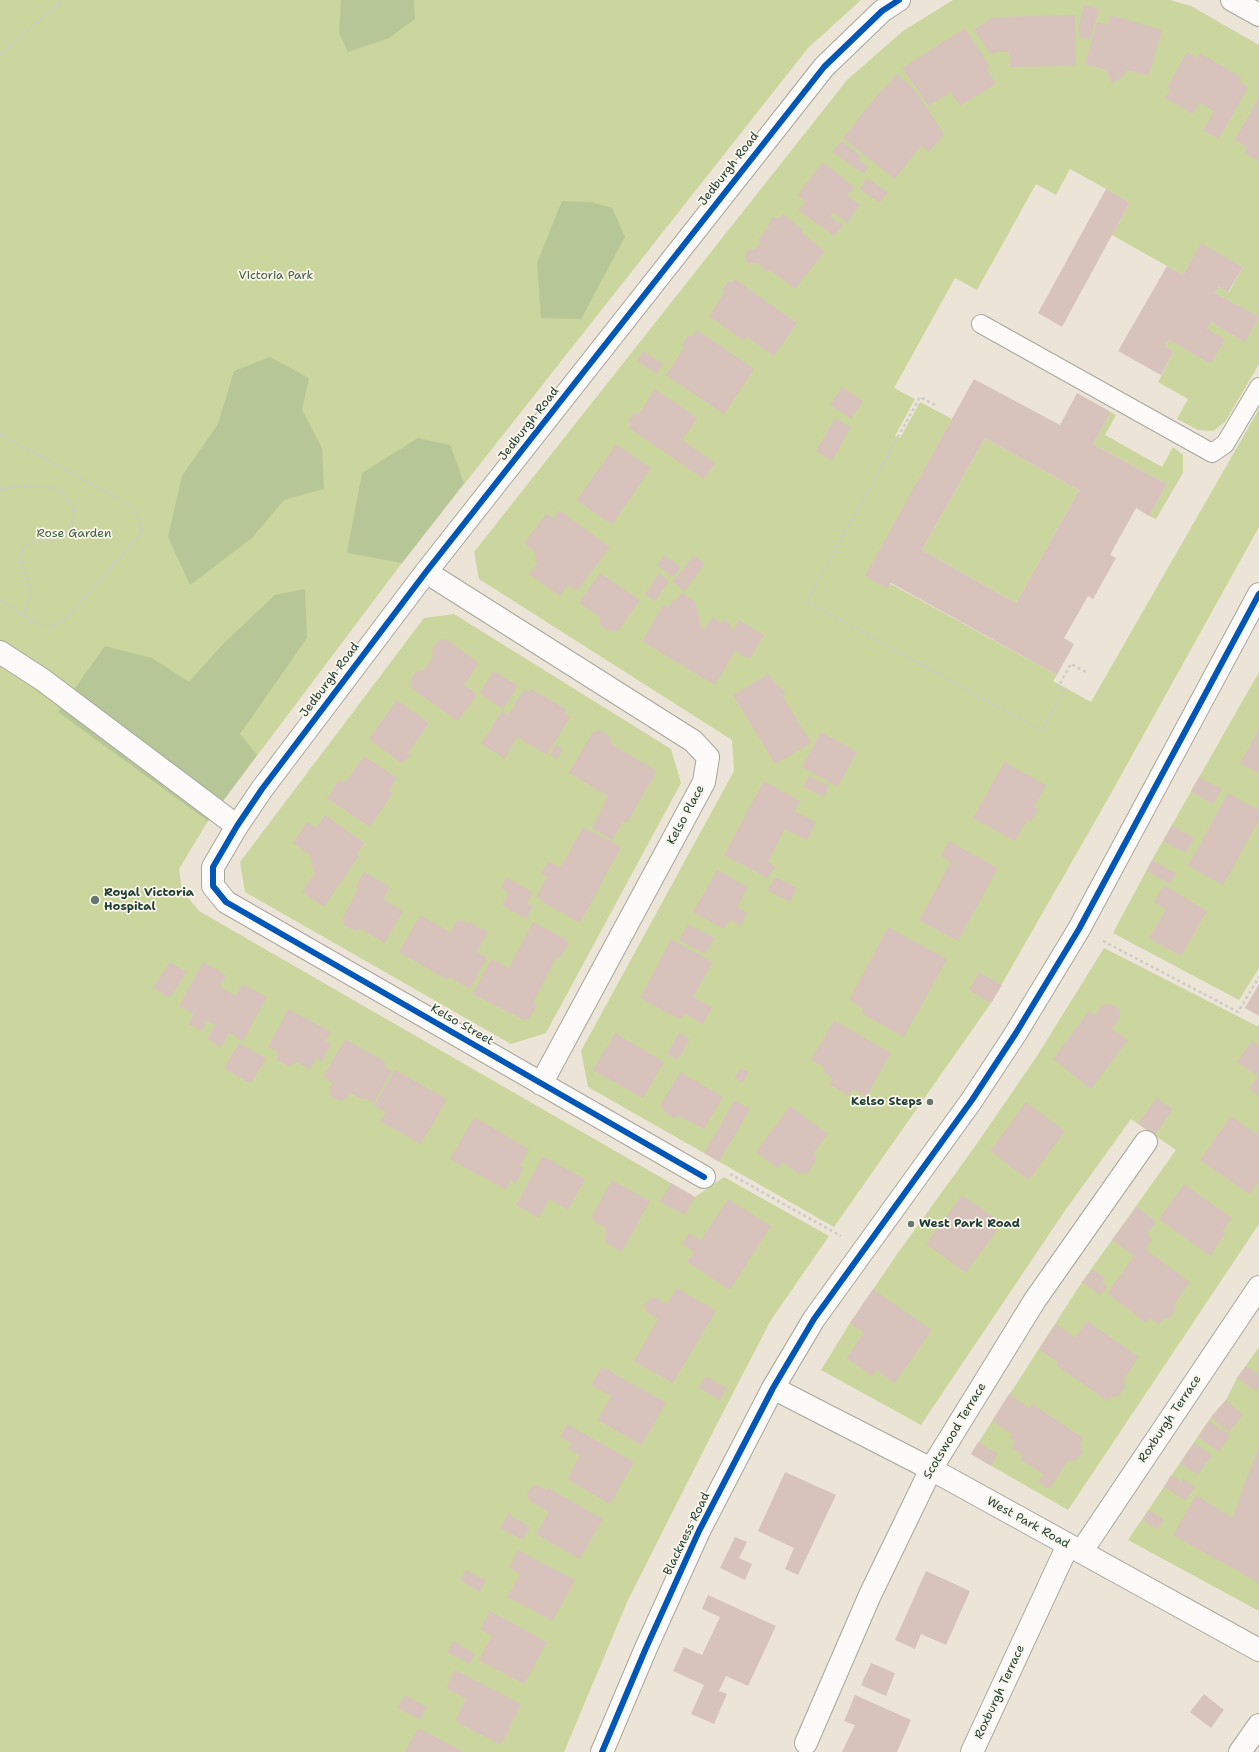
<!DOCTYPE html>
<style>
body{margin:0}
canvas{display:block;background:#ece4d7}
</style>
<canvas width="1259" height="1752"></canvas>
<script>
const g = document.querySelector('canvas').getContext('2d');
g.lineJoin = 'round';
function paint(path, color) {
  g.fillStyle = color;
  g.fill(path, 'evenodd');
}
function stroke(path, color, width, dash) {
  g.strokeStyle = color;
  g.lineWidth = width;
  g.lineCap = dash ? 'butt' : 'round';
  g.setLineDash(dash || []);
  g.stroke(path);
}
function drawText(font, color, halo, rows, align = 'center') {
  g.font = font + ' "Shantell Sans",sans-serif';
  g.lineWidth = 3.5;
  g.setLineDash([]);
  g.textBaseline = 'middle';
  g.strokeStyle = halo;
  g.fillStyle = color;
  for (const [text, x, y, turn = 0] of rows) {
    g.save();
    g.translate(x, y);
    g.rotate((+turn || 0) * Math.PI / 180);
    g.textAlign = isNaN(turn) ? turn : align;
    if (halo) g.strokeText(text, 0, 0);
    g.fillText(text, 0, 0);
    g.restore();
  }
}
paint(new Path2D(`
 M 0,0 L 861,0 L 808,48 L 402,563 L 208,821 L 179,869 L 182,890 L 199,911 L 695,1197 L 724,1177 L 829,1236 L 771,1320 L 719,1420 L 628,1600 L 564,1752 L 0,1752 Z
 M 953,0 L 1170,0 L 1191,6 L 1259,45 L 1259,364 L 1225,422 L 1213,431 L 1198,430 L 1177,419 L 1188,399 L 1158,382 L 1174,351 L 1165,346 L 1169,340 L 1211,363 L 1207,329 L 1211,322 L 1244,341 L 1258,317 L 1215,293 L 1219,287 L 1229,292 L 1243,267 L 1201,244 L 1183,275 L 1112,235 L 1130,202 L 1070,169 L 1056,195 L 1036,184 L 977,290 L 955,278 L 894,388 L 915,399 L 895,436 L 900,438 L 920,402 L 952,419 L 866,576 L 888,588 L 891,584 L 1057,675 L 1053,681 L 1091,702 L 1259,409 L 1259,527 L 1109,797 L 991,1003 L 834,1227 L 588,1087 L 581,1051 L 734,771 L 732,740 L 479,579 L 474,552 L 847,80 L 903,31 Z
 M 1111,412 L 1116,415 L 1105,435 L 1162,467 L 1173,447 L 1183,455 L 1183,473 L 1156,519 L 1149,516 L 1167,484 L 1093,444 Z
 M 985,438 L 1079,490 L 1016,603 L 922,550 Z
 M 454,614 L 671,749 L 681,783 L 546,1033 L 511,1044 L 245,892 L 240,862 L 424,618 Z
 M 1259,672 L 1259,968 L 1239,1000 L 1113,933 L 1152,860 Z
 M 1104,948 L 1259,1027 L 1259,1224 L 1068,1510 L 971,1454 L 1082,1282 L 1176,1150 L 1131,1119 L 1064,1212 L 921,1425 L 821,1370 L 850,1323 L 900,1250 L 976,1145 L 1037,1056 Z
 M 1259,1347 L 1259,1611 L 1128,1540 L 1211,1417 L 1226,1400 L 1237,1378 Z`), '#cbd69e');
paint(new Path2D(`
 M 341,0 L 414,0 L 415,19 L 389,38 L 348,52 L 339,33 Z
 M 562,201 L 591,202 L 612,208 L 625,237 L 581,319 L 541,318 L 537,263 Z
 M 270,357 L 309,378 L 302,410 L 322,448 L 324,489 L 284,500 L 252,538 L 190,585 L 168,537 L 182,476 L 218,424 L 234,371 Z
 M 418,438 L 450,445 L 464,483 L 402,563 L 347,553 L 362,473 Z
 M 305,589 L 307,638 L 240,734 L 257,755 L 208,821 L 58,712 L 105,646 L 152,658 L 189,682 L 224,643 L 275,595 Z`), '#b7c697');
paint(new Path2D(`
 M 1084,4 L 1099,9 L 1090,40 L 1079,37 L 1079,24 Z
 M 1075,15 L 1076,66 L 1010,67 L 1009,52 L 997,52 L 991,55 L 974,30 L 993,17 Z
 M 1111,15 L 1162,30 L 1149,76 L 1127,70 L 1125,75 L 1112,84 L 1106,70 L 1085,64 L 1097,22 L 1108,25 Z
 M 965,28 L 990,67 L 987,69 L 996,84 L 960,106 L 951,92 L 929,106 L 902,68 Z
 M 1187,52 L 1197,58 L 1200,53 L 1241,77 L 1239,82 L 1248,87 L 1219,139 L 1203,130 L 1214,111 L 1199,103 L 1193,114 L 1165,98 L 1170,89 L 1167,87 Z
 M 896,74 L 913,87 L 944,134 L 929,152 L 921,146 L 895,179 L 843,138 L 883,88 L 884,89 Z
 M 1259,97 L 1259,161 L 1244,153 L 1247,147 L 1235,140 Z
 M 841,141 L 861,156 L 859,160 L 869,167 L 864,174 L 832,152 Z
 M 823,162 L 854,187 L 847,195 L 860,205 L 847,223 L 833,212 L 830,217 L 843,225 L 834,236 L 798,210 L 806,202 L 797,195 Z
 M 867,178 L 888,192 L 880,203 L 859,189 Z
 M 1106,189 L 1130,202 L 1062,327 L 1038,313 Z
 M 783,214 L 803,230 L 801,232 L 825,251 L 795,289 L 770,270 L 768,272 L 757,263 L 749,263 L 746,261 L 745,254 L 748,251 L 755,249 L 761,242 L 758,240 L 767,228 L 770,230 L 768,225 L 773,217 L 779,218 Z
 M 1201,243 L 1243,267 L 1228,292 L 1219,287 L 1215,293 L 1259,317 L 1245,342 L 1211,322 L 1207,329 L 1225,339 L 1211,364 L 1169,340 L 1165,346 L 1174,351 L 1161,375 L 1118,351 L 1167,266 L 1183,275 Z
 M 735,279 L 797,323 L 774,356 L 747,337 L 744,341 L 709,316 L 724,293 L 723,289 L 728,282 L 733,282 Z
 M 697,330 L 754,369 L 724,414 L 666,375 L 684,348 L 682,344 L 688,336 L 693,336 Z
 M 643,351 L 663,364 L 657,374 L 637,361 Z
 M 974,379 L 1060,425 L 1077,393 L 1111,412 L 1093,444 L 1167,484 L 1149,516 L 1136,508 L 1110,555 L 1116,558 L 1093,599 L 1088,596 L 1064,638 L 1074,644 L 1057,675 L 891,583 L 888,589 L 865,576 ZM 985,438 L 1079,490 L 1016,603 L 922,550 Z
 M 842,387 L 863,401 L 851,419 L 830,405 Z
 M 655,389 L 698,418 L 682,440 L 715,463 L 704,479 L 629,428 L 631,426 L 628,421 L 633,414 L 639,414 Z
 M 835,418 L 851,427 L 832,461 L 816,451 Z
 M 616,444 L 651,468 L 612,525 L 577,500 Z
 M 559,510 L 610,547 L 577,591 L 568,585 L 560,596 L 529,574 L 537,564 L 534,551 L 524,543 L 546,514 L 554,519 Z
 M 664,555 L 681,567 L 674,577 L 657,566 Z
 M 694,555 L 705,564 L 685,591 L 673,582 Z
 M 600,573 L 640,600 L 619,630 L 612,632 L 600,625 L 600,617 L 579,603 Z
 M 659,573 L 669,581 L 655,601 L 645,594 Z
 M 681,593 L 695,601 L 701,626 L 705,629 L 712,617 L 721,623 L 725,620 L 730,623 L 730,628 L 734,630 L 739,620 L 764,635 L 750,659 L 735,651 L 715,685 L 642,641 L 664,604 L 669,607 L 674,599 L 677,600 Z
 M 446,639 L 479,663 L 464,685 L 473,691 L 476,697 L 458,721 L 411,688 L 410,681 L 417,671 L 424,670 L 433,657 L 432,650 L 439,640 Z
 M 494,671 L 518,686 L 503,709 L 479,693 Z
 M 769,674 L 776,685 L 780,685 L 785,693 L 783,697 L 811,743 L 775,764 L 733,695 Z
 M 524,689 L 529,692 L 532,689 L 567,710 L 564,713 L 570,717 L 547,755 L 517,737 L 505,759 L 481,744 L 502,711 L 508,715 Z
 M 397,700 L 429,723 L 408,753 L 410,755 L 403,764 L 369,739 Z
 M 1259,729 L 1259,774 L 1240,763 Z
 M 599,730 L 610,736 L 611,744 L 657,771 L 627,823 L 623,821 L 612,840 L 592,828 L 608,796 L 569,773 L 592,733 Z
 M 821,732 L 857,752 L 838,787 L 802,767 Z
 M 556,745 L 563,749 L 557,759 L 550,754 Z
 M 364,756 L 397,778 L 389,791 L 393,793 L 370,827 L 327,798 L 340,779 L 345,783 Z
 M 1004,762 L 1046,785 L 1034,807 L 1038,809 L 1031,822 L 1027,820 L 1015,841 L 973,818 Z
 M 809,776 L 829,786 L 824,797 L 803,787 Z
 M 1199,777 L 1222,789 L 1213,804 L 1191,791 Z
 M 764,781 L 800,801 L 795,811 L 816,822 L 807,840 L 785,829 L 768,862 L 775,866 L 768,878 L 724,855 Z
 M 1228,793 L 1259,810 L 1259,820 L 1223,885 L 1188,866 Z
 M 325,815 L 364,843 L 357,854 L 359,856 L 324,907 L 302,892 L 314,874 L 310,855 L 293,843 L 307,822 L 316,828 Z
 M 1172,825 L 1194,838 L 1186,853 L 1163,841 Z
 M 583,827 L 621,847 L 580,923 L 542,902 L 543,901 L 536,897 L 547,877 L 541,874 L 548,861 L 560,868 Z
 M 949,841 L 998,868 L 958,941 L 919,920 L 951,862 L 941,856 Z
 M 1152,860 L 1176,873 L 1170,884 L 1147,871 Z
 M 717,870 L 748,887 L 737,907 L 747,913 L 741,926 L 730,920 L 724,929 L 693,912 Z
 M 364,872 L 390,887 L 383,899 L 403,911 L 385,943 L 361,929 L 355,931 L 344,925 L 343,917 L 358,889 L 355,887 Z
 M 506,877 L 533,892 L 527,903 L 533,906 L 526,919 L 502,905 L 509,892 L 501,888 Z
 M 775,877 L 797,888 L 790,902 L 767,890 Z
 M 1164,885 L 1207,911 L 1181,956 L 1149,938 L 1166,909 L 1154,902 Z
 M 420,915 L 450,932 L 457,921 L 462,920 L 469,924 L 470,922 L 488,932 L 477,952 L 487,958 L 470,989 L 449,977 L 448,980 L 399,952 Z
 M 533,922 L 566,939 L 568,944 L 561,957 L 555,959 L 534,1001 L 536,1006 L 529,1019 L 524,1020 L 473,994 L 491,959 L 509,968 Z
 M 688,924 L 715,938 L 705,954 L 679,940 Z
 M 888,927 L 947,959 L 904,1037 L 861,1013 L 863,1008 L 849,1000 Z
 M 671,939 L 713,962 L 693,997 L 712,1007 L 703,1024 L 685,1014 L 681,1020 L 640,998 Z
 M 170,962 L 186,972 L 170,998 L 153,988 Z
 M 203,962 L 226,975 L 220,987 L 228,991 L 236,996 L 243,984 L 267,997 L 243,1041 L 229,1033 L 221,1047 L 207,1039 L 215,1025 L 207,1021 L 202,1031 L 188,1024 L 194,1014 L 179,1006 Z
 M 979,972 L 1002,985 L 991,1003 L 969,990 Z
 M 1259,984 L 1259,1016 L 1245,1008 Z
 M 1111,1004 L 1119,1009 L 1120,1018 L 1112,1029 L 1128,1040 L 1091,1089 L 1053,1059 L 1089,1011 L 1095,1015 L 1102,1005 Z
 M 288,1009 L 331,1032 L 325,1041 L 331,1044 L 322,1062 L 316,1058 L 310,1070 L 297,1062 L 290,1067 L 277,1060 L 278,1052 L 268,1047 Z
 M 834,1020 L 891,1053 L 866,1097 L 853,1089 L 849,1096 L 829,1084 L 833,1078 L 823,1072 L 825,1068 L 811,1060 Z
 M 615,1033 L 664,1062 L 643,1098 L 593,1070 Z
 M 679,1033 L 690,1039 L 678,1060 L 667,1054 Z
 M 345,1039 L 386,1062 L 384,1066 L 392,1071 L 374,1103 L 365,1098 L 364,1100 L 350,1093 L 347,1099 L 341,1101 L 335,1099 L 330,1095 L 329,1089 L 333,1083 L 323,1077 Z
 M 1252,1041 L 1259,1046 L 1259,1096 L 1249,1089 L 1258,1076 L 1237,1062 Z
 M 239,1043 L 266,1058 L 251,1084 L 224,1068 Z
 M 741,1068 L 749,1072 L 742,1083 L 734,1078 Z
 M 395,1070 L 447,1099 L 421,1144 L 380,1121 L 386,1112 L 374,1106 Z
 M 680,1072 L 723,1097 L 704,1129 L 680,1116 L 674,1118 L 663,1111 L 661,1104 Z
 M 1156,1098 L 1173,1109 L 1155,1135 L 1138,1124 Z
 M 735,1100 L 750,1109 L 719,1162 L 704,1153 Z
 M 1026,1102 L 1065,1131 L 1029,1180 L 990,1151 Z
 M 790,1106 L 828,1134 L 814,1152 L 816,1161 L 808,1173 L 799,1174 L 783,1162 L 778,1168 L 756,1152 Z
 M 1231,1116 L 1259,1136 L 1259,1181 L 1250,1194 L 1200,1160 Z
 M 474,1117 L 529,1149 L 520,1166 L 524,1168 L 516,1183 L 511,1180 L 506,1190 L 450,1159 Z
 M 543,1156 L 585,1179 L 568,1210 L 549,1199 L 539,1218 L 516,1205 Z
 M 612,1180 L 650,1201 L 622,1252 L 606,1243 L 606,1228 L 593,1221 L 592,1216 Z
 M 671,1183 L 695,1197 L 685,1215 L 660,1202 Z
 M 1184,1184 L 1232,1218 L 1222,1232 L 1225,1234 L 1210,1256 L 1159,1219 Z
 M 962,1195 L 1002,1223 L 966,1273 L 926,1244 Z
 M 728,1199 L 771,1226 L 730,1290 L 687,1262 L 694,1252 L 682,1244 L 689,1233 L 701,1240 Z
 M 1137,1207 L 1156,1222 L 1147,1234 L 1153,1239 L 1145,1249 L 1190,1282 L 1174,1305 L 1175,1311 L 1169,1318 L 1163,1319 L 1159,1325 L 1150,1318 L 1146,1323 L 1107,1293 L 1134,1256 L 1112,1240 Z
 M 1092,1269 L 1105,1278 L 1102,1282 L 1107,1286 L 1100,1295 L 1082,1282 Z
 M 677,1288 L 716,1311 L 673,1383 L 634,1361 L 658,1319 L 647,1312 L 644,1306 L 649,1299 L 656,1298 L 667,1304 Z
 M 873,1289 L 932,1330 L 895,1383 L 876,1370 L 872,1376 L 846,1358 L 864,1333 L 850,1323 Z
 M 1087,1321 L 1139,1357 L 1124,1379 L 1125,1387 L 1119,1396 L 1111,1397 L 1108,1401 L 1057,1366 L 1059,1363 L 1039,1349 L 1056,1324 L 1076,1338 Z
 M 1246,1366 L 1259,1375 L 1259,1387 L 1256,1391 L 1237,1378 Z
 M 602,1367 L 666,1402 L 642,1445 L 598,1420 L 611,1396 L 591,1385 Z
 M 706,1376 L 727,1388 L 720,1400 L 699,1388 Z
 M 1009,1394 L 1030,1408 L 1032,1404 L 1083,1438 L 1080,1443 L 1083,1452 L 1077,1460 L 1068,1461 L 1049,1489 L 1038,1482 L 1043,1474 L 1020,1459 L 1023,1455 L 1011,1447 L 1015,1442 L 1010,1438 L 1012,1434 L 992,1421 Z
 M 1226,1400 L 1243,1415 L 1229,1432 L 1211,1417 Z
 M 1209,1421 L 1230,1435 L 1219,1452 L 1198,1437 Z
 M 567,1424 L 634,1462 L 610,1504 L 567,1479 L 580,1455 L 568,1449 L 572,1443 L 560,1437 Z
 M 978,1442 L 998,1454 L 991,1466 L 971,1454 Z
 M 1194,1443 L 1212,1455 L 1198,1475 L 1180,1463 Z
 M 1259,1447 L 1259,1583 L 1173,1535 L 1196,1495 L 1233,1518 L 1243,1488 Z
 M 785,1472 L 836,1495 L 798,1575 L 785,1569 L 794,1548 L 758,1531 Z
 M 1171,1475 L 1182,1482 L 1183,1479 L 1195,1487 L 1186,1501 L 1164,1487 Z
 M 538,1485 L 547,1490 L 548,1488 L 603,1519 L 580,1559 L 536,1534 L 549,1512 L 529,1500 L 527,1493 L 531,1487 Z
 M 1149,1510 L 1164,1520 L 1157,1529 L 1142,1520 Z
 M 508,1514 L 530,1527 L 523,1540 L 500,1528 Z
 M 735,1537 L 747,1542 L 739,1558 L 752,1564 L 745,1580 L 720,1568 Z
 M 518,1550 L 575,1580 L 553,1621 L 507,1597 L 520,1574 L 509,1567 Z
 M 466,1570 L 486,1581 L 480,1592 L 460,1580 Z
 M 926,1571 L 970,1591 L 946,1645 L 921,1634 L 915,1649 L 895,1640 Z
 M 708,1595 L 776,1626 L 748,1686 L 726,1676 L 719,1691 L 727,1694 L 714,1724 L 691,1714 L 704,1685 L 673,1671 L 684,1647 L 702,1655 L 720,1617 L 702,1609 Z
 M 490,1611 L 547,1642 L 524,1684 L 479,1660 L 492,1636 L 480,1629 Z
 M 453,1641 L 475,1654 L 470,1664 L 447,1652 Z
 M 871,1663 L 895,1673 L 886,1696 L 861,1685 Z
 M 455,1670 L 521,1704 L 501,1745 L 455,1721 L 466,1699 L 446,1688 Z
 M 1204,1694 L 1224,1710 L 1211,1728 L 1190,1712 Z
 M 404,1695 L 427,1707 L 420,1719 L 397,1708 Z
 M 855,1695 L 911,1720 L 897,1752 L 842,1752 L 855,1725 L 844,1721 Z
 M 418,1728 L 464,1752 L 405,1752 Z`), '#d7c3bc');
const service = new Path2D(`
 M 981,324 L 1212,453 L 1225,444 L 1259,387`);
const minor = new Path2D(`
 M 1232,0 L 1259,15
 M 426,572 L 693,741 L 708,757 L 704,782 L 541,1084
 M 0,652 L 43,680 L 237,826
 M 704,1177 L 226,902 L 213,886 L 213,867 L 237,826 L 262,789 L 426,572 L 824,67 L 882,11 L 899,0
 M 773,1388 L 931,1469 L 1259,1650
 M 1081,1552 L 1259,1287
 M 806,1743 L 870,1595 L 931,1469 L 1035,1300 L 1146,1142
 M 972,1752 L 1068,1545
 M 1240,1752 L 1259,1725`);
const tertiary = new Path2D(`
 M 602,1752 L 646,1648 L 699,1531 L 773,1388 L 814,1319 L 972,1100 L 1016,1033 L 1079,929 L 1259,594`);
stroke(service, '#a7a69e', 20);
stroke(minor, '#a7a69e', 24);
stroke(tertiary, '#a7a69e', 24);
stroke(new Path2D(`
 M 0,55 L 63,0
 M 935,405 L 920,397 L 807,601 L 1042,731 L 1064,690 L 1058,687 L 1071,664 L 1088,673
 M 0,434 L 125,502 C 137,512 141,516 142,533 L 68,616 C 62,621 57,626 49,627 C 38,628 10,606 0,600
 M 0,490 C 22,484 36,485 59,489 L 74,509 C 73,514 73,520 71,524 C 62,549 35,532 23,550 C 16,561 29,577 30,588 C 31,597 27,607 23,615
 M 1103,941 L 1238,1012 L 1259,977
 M 730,1174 L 841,1236`), '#cbcbc8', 2.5, [3, 3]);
stroke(service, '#fcfbf9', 18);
stroke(minor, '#fcfbf9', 22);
stroke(tertiary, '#fcfbf9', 22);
stroke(new Path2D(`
 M 704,1177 L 226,902 L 213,886 L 213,867 L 237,826 L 262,789 L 426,572 L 824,67 L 882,11 L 899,0
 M 602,1752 L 646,1648 L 699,1531 L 773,1388 L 814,1319 L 972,1100 L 1016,1033 L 1079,929 L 1259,594`), '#0057b8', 6);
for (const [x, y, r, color] of [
 [95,900,5,"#67776d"],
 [930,1102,4,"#67776d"],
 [911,1224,4,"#67776d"]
]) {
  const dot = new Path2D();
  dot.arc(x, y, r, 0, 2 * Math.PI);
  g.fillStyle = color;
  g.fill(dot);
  stroke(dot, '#fbf7ec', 1.5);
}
drawText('12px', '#1f3d34', '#fbf7ec', [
 ["Jedburgh Road",729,169,-52],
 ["Jedburgh Road",529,424,-52],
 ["Jedburgh Road",330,680,-53],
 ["Kelso Place",686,815,-62],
 ["Kelso Street",462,1025,30],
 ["Roxburgh Terrace",1170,1419,-56],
 ["Scotswood Terrace",955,1431,-59],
 ["West Park Road",1028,1523,29],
 ["Blackness Road",687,1534,-64],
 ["Roxburgh Terrace",1000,1692,-65]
]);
drawText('12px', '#436043', '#fbf7ec', [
 ["Victoria Park",276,276],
 ["Rose Garden",74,534]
]);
drawText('bold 12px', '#1f3d34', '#fbf7ec', [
 ["Royal Victoria",104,893],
 ["Hospital",104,907],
 ["Kelso Steps",922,1102,"right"],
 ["West Park Road",919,1224]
], 'left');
</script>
